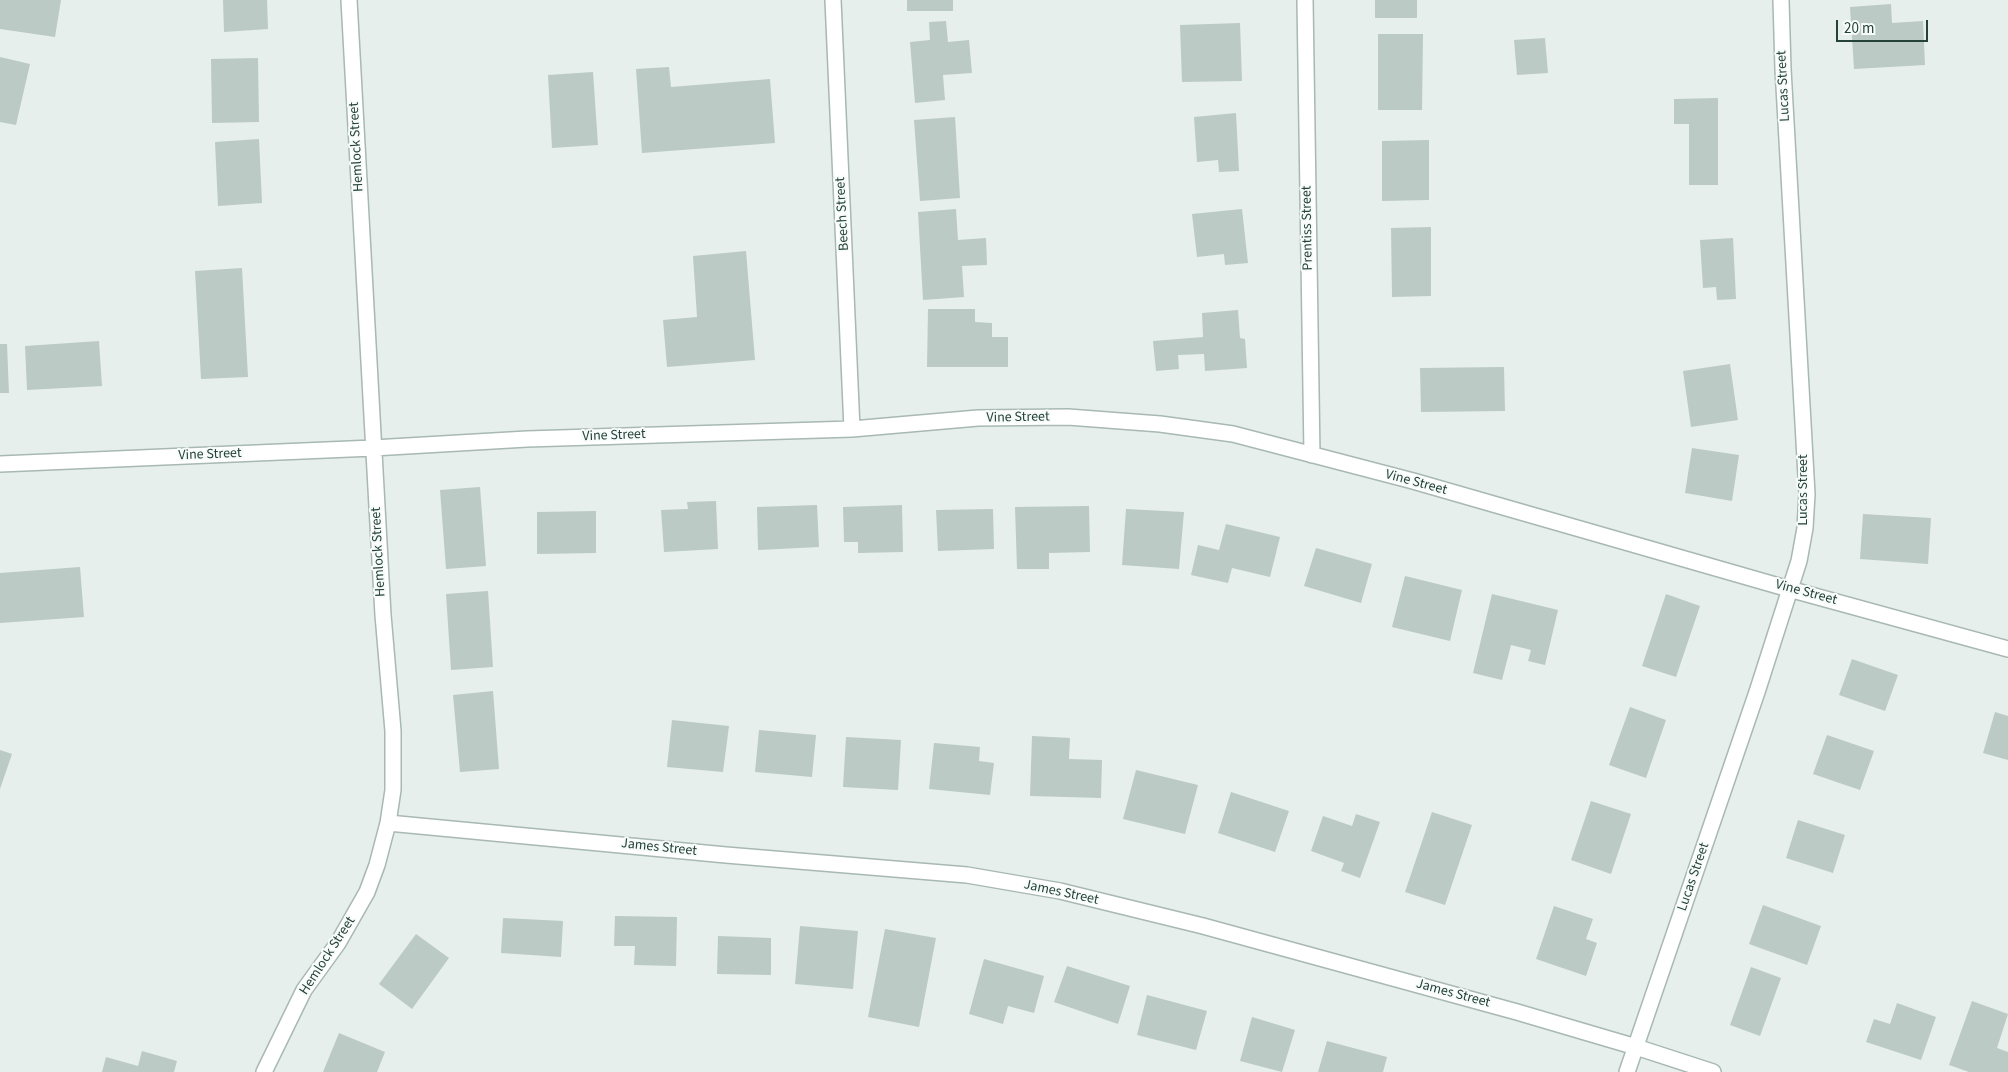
<!DOCTYPE html>
<style>
body{margin:0}
#map{position:relative;width:2008px;height:1072px;overflow:hidden;background:#e6efeb;font-family:"Source Sans 3",sans-serif}
canvas{display:block}
.scale{position:absolute;left:1836px;top:20px;width:92px;height:22px;box-sizing:border-box;border:2px solid #24423a;border-top:0;padding-left:6px;font-size:15px;line-height:18px;white-space:nowrap;color:#24423a;-webkit-text-stroke:4px #f7fbf9;paint-order:stroke}
</style>
<div id="map">
<canvas width="2008" height="1072"></canvas>
<div class="scale">20 m</div>
</div>
<script>
const g = document.querySelector('canvas').getContext('2d');
g.lineJoin = 'round';
function paint(path, color) {
  g.fillStyle = color;
  g.fill(path, 'evenodd');
}
function stroke(path, color, width, dash) {
  g.strokeStyle = color;
  g.lineWidth = width;
  g.lineCap = dash ? 'butt' : 'round';
  g.setLineDash(dash || []);
  g.stroke(path);
}
function drawText(font, color, halo, rows, align = 'center') {
  g.font = font + ' "Source Sans 3",sans-serif';
  g.lineWidth = 4;
  g.setLineDash([]);
  g.textBaseline = 'middle';
  g.strokeStyle = halo;
  g.fillStyle = color;
  for (const [text, x, y, turn = 0] of rows) {
    g.save();
    g.translate(x, y);
    g.rotate((+turn || 0) * Math.PI / 180);
    g.textAlign = isNaN(turn) ? turn : align;
    if (halo) g.strokeText(text, 0, 0);
    g.fillText(text, 0, 0);
    g.restore();
  }
}
paint(new Path2D(`
 M 0,0 L 61,0 L 55,37 L 0,29 Z
 M 223,0 L 267,0 L 268,29 L 224,32 Z
 M 907,0 L 953,0 L 953,11 L 907,11 Z
 M 1375,0 L 1417,0 L 1417,18 L 1375,18 Z
 M 1891,4 L 1892,23 L 1923,21 L 1925,65 L 1854,69 L 1850,7 Z
 M 946,21 L 948,42 L 969,40 L 972,73 L 943,75 L 945,100 L 915,103 L 910,42 L 930,40 L 929,22 Z
 M 1240,23 L 1242,81 L 1182,82 L 1180,25 Z
 M 1378,34 L 1423,34 L 1422,110 L 1378,110 Z
 M 1545,38 L 1548,73 L 1517,75 L 1514,40 Z
 M 0,57 L 30,64 L 16,125 L 0,122 Z
 M 258,58 L 259,122 L 212,123 L 211,59 Z
 M 669,67 L 671,87 L 770,79 L 775,143 L 642,153 L 636,69 Z
 M 593,72 L 598,145 L 552,148 L 548,75 Z
 M 1718,98 L 1718,185 L 1689,185 L 1689,124 L 1674,124 L 1674,99 Z
 M 1236,113 L 1239,171 L 1219,172 L 1218,160 L 1197,162 L 1194,117 Z
 M 955,117 L 960,198 L 920,201 L 914,120 Z
 M 259,139 L 262,203 L 218,206 L 215,142 Z
 M 1429,140 L 1429,200 L 1382,201 L 1382,141 Z
 M 956,209 L 958,240 L 986,238 L 987,265 L 962,266 L 964,297 L 923,300 L 918,212 Z
 M 1242,209 L 1248,263 L 1225,265 L 1224,254 L 1197,257 L 1192,214 Z
 M 1431,227 L 1431,296 L 1392,297 L 1391,228 Z
 M 1733,238 L 1736,299 L 1717,300 L 1716,287 L 1703,288 L 1700,240 Z
 M 746,251 L 755,360 L 667,367 L 663,320 L 697,317 L 693,256 Z
 M 242,268 L 248,377 L 201,379 L 195,271 Z
 M 928,309 L 975,309 L 975,322 L 992,323 L 992,337 L 1008,337 L 1008,367 L 927,367 Z
 M 1238,310 L 1240,338 L 1245,339 L 1247,368 L 1205,371 L 1204,354 L 1178,355 L 1179,369 L 1156,371 L 1153,341 L 1203,337 L 1202,313 Z
 M 99,341 L 102,386 L 27,390 L 25,346 Z
 M 0,344 L 7,344 L 9,393 L 0,393 Z
 M 1730,364 L 1738,420 L 1691,427 L 1683,371 Z
 M 1504,367 L 1505,411 L 1421,412 L 1420,368 Z
 M 1692,448 L 1739,455 L 1732,501 L 1685,493 Z
 M 480,487 L 486,566 L 446,569 L 440,490 Z
 M 716,501 L 718,549 L 664,552 L 661,510 L 688,509 L 687,502 Z
 M 817,505 L 819,547 L 758,550 L 757,507 Z
 M 902,505 L 903,552 L 858,553 L 858,542 L 844,542 L 843,507 Z
 M 1089,506 L 1090,552 L 1049,553 L 1049,569 L 1017,569 L 1015,507 Z
 M 993,509 L 994,549 L 938,551 L 936,510 Z
 M 1126,509 L 1184,512 L 1179,569 L 1122,565 Z
 M 596,511 L 596,553 L 537,554 L 537,512 Z
 M 1863,514 L 1931,518 L 1928,564 L 1860,559 Z
 M 1226,524 L 1280,537 L 1270,577 L 1232,568 L 1228,583 L 1191,575 L 1198,545 L 1219,550 Z
 M 1316,548 L 1372,564 L 1361,603 L 1304,586 Z
 M 80,567 L 84,617 L 0,623 L 0,573 Z
 M 1405,576 L 1462,590 L 1450,641 L 1392,627 Z
 M 488,591 L 493,667 L 451,670 L 446,594 Z
 M 1492,594 L 1558,610 L 1545,665 L 1528,661 L 1531,650 L 1511,645 L 1502,680 L 1473,673 Z
 M 1666,594 L 1700,606 L 1676,677 L 1642,666 Z
 M 1852,659 L 1898,675 L 1885,711 L 1839,695 Z
 M 493,691 L 499,769 L 460,772 L 453,695 Z
 M 1630,707 L 1666,720 L 1646,778 L 1609,765 Z
 M 1995,712 L 2008,716 L 2008,760 L 1983,753 Z
 M 672,720 L 729,726 L 723,772 L 667,767 Z
 M 759,730 L 816,735 L 812,777 L 755,772 Z
 M 1827,735 L 1874,751 L 1860,790 L 1813,774 Z
 M 1032,736 L 1070,738 L 1069,759 L 1102,760 L 1101,798 L 1030,796 Z
 M 846,737 L 901,740 L 898,790 L 843,787 Z
 M 934,743 L 980,747 L 979,761 L 994,763 L 990,795 L 929,789 Z
 M 0,750 L 12,754 L 0,789 Z
 M 1136,770 L 1198,785 L 1185,834 L 1123,819 Z
 M 1231,792 L 1289,811 L 1275,852 L 1218,833 Z
 M 1591,801 L 1631,814 L 1611,874 L 1571,860 Z
 M 1432,812 L 1472,825 L 1445,905 L 1405,892 Z
 M 1356,814 L 1380,822 L 1360,878 L 1341,871 L 1344,863 L 1311,851 L 1323,816 L 1352,826 Z
 M 1798,820 L 1845,835 L 1833,873 L 1786,858 Z
 M 1763,905 L 1821,926 L 1807,965 L 1749,944 Z
 M 1554,906 L 1593,919 L 1586,939 L 1597,943 L 1586,976 L 1536,959 Z
 M 615,916 L 677,917 L 676,966 L 634,965 L 635,946 L 614,946 Z
 M 503,918 L 563,921 L 561,957 L 501,953 Z
 M 800,926 L 858,931 L 853,989 L 795,984 Z
 M 885,929 L 936,938 L 919,1027 L 868,1017 Z
 M 416,934 L 449,958 L 412,1009 L 379,984 Z
 M 718,936 L 771,938 L 771,975 L 717,974 Z
 M 984,959 L 1044,976 L 1034,1013 L 1008,1006 L 1003,1024 L 969,1014 Z
 M 1067,966 L 1130,986 L 1118,1024 L 1054,1002 Z
 M 1751,967 L 1781,978 L 1760,1036 L 1730,1025 Z
 M 1147,995 L 1207,1011 L 1196,1050 L 1137,1035 Z
 M 1972,1001 L 2008,1014 L 1997,1048 L 2008,1052 L 2008,1072 L 1969,1072 L 1949,1065 Z
 M 1897,1003 L 1936,1017 L 1921,1060 L 1866,1042 L 1874,1019 L 1890,1024 Z
 M 1252,1017 L 1295,1030 L 1282,1072 L 1240,1061 Z
 M 339,1033 L 385,1052 L 377,1072 L 323,1072 Z
 M 1327,1041 L 1387,1057 L 1383,1072 L 1318,1072 Z
 M 142,1051 L 177,1061 L 174,1072 L 102,1072 L 106,1057 L 138,1066 Z`), '#bbcac4');
const street = new Path2D(`
 M 833,0 L 852,429
 M 1305,0 L 1312,455
 M 0,464 L 373,448 L 527,439 L 852,429 L 978,418 L 1068,417 L 1160,424 L 1233,434 L 1413,481 L 1789,589 L 2008,649
 M 388,823 L 726,855 L 967,875 L 1060,891 L 1203,926 L 1517,1012 L 1636,1047 L 1713,1072
 M 264,1072 L 304,990 L 338,943 L 367,892 L 377,865 L 388,823 L 393,790 L 393,731 L 383,615 L 349,0
 M 1627,1072 L 1757,692 L 1799,561 L 1805,528 L 1807,494 L 1783,69 L 1781,0`);
stroke(street, '#a8b8b2', 18);
stroke(street, '#fff', 15);
drawText('14px', '#24423a', '#f7fbf9', [
 ["Lucas Street",1784,86,-93],
 ["Hemlock Street",357,147,-93],
 ["Beech Street",843,214,-93],
 ["Prentiss Street",1308,228,-91],
 ["Vine Street",1018,418,-1],
 ["Vine Street",614,436,-2],
 ["Vine Street",210,455,-2],
 ["Vine Street",1416,483,15],
 ["Lucas Street",1804,490,-90],
 ["Hemlock Street",379,552,-93],
 ["Vine Street",1806,593,15],
 ["James Street",659,848,6],
 ["Lucas Street",1694,877,-71],
 ["James Street",1061,893,12],
 ["Hemlock Street",328,956,-57],
 ["James Street",1453,994,15]
]);
</script>
